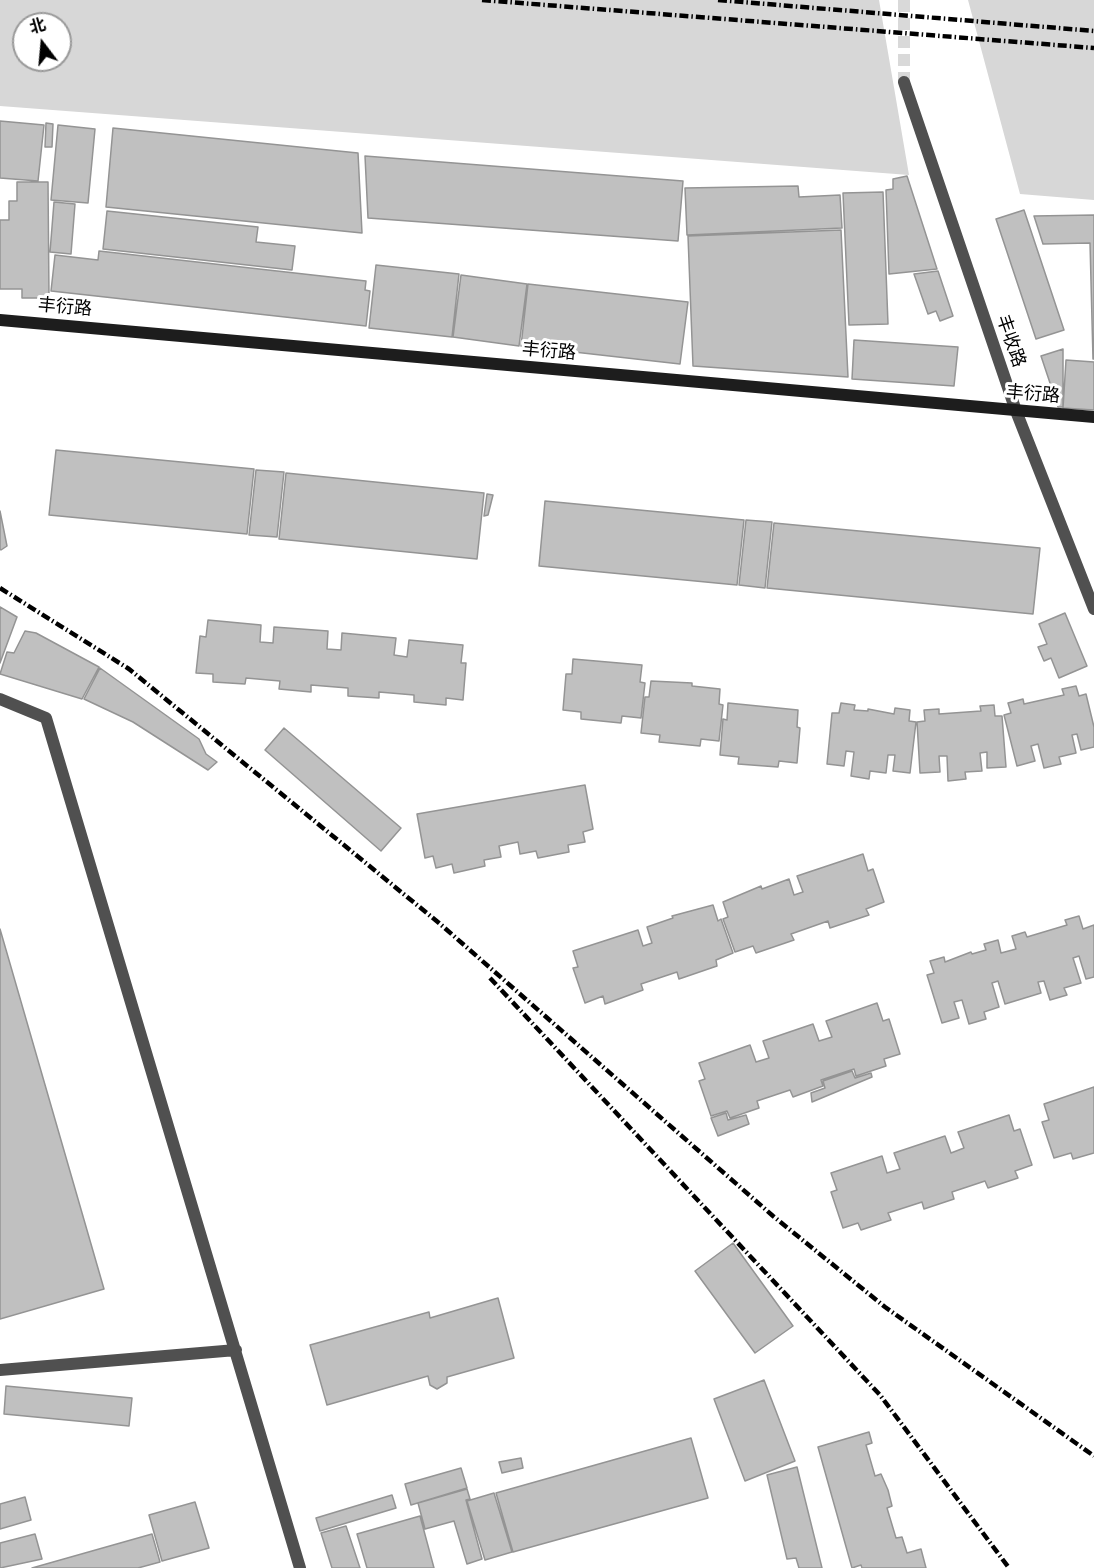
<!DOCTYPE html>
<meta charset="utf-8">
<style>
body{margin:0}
#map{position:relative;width:1094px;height:1568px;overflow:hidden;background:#fff;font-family:"Public Sans","Noto Sans SC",sans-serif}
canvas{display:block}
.north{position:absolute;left:12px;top:12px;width:60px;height:60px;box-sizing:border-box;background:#fff;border:2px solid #999;border-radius:50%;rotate:344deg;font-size:16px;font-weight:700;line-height:24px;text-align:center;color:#000}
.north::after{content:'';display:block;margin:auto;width:21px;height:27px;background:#000;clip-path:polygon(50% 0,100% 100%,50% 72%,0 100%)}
</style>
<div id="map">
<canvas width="1094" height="1568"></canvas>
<div class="north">北</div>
</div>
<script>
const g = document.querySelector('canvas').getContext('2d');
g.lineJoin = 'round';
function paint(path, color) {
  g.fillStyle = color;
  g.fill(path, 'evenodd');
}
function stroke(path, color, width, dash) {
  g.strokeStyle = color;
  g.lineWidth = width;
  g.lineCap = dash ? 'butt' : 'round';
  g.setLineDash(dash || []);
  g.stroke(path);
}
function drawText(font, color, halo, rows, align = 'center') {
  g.font = font + ' "Public Sans","Noto Sans SC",sans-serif';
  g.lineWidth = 6;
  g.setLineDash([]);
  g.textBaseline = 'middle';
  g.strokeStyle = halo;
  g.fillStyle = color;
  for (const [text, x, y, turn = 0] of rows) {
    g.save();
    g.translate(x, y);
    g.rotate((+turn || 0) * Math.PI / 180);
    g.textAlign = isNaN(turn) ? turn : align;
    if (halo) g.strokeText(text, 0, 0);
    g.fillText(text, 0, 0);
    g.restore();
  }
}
paint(new Path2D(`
 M 0,0 L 879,0 L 909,175 L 0,106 ZM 24,24 L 60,24 L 60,60 L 24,60 Z
 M 968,0 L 1094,0 L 1094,200 L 1020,194 Z`), '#d7d7d7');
const building = new Path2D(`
 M 0,121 L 44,125 L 38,181 L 0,178 Z
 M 46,123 L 53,124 L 52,147 L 45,147 Z
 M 58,125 L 95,129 L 88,203 L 51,200 Z
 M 113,128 L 358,153 L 362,233 L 106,207 Z
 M 365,156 L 683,181 L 678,241 L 368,218 Z
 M 907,176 L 937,269 L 889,274 L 886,190 L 893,189 L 893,179 Z
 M 17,182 L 48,182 L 49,298 L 22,298 L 22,289 L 0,289 L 0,220 L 9,220 L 9,201 L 17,201 Z
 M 798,186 L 799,197 L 840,195 L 842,228 L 687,235 L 685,188 Z
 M 883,192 L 888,324 L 849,325 L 843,193 Z
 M 54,202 L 75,204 L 71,254 L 50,252 Z
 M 1024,210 L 1064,330 L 1036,339 L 996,219 Z
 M 107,211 L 258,227 L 256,242 L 295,246 L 292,270 L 103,249 Z
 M 1094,215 L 1094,359 L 1093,359 L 1090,243 L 1043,244 L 1034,216 Z
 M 841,230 L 848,377 L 693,366 L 688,236 Z
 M 99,251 L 366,281 L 365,290 L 370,291 L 366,326 L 51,291 L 55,255 L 98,260 Z
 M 376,265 L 459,274 L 452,337 L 369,328 Z
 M 938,271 L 953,316 L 940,321 L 936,311 L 928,314 L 914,274 Z
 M 461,275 L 527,284 L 519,346 L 453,337 Z
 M 528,284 L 688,302 L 680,364 L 521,346 Z
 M 854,340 L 958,347 L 954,386 L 852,379 Z
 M 1063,349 L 1063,406 L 1062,407 L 1058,407 L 1041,356 Z
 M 1066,360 L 1094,362 L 1094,410 L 1063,408 Z
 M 56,450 L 254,469 L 247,534 L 49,515 Z
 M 256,470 L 284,472 L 277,537 L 249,535 Z
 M 286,473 L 484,493 L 477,559 L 279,539 Z
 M 487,494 L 493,495 L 488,515 L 484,516 Z
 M 545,501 L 744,520 L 737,585 L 539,566 Z
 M 0,511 L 7,546 L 1,550 L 0,549 Z
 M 746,520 L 772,522 L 765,588 L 739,585 Z
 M 774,523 L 1040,548 L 1033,614 L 767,588 Z
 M 0,607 L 17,617 L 0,663 Z
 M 1065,613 L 1087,666 L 1059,678 L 1051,658 L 1044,661 L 1038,647 L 1047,644 L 1039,624 Z
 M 208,620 L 261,625 L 260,642 L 273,643 L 274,627 L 328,631 L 327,649 L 341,650 L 342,633 L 396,638 L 394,655 L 407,657 L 409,640 L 463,645 L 461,663 L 466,663 L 463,700 L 446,698 L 446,705 L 414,702 L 414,695 L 379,692 L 379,698 L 348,696 L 348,688 L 311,685 L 311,692 L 279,689 L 280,681 L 246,678 L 245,684 L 213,682 L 213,674 L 196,673 L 200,636 L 206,637 Z
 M 25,631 L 36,633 L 99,667 L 82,699 L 0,674 L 7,652 L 14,653 Z
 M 573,659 L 642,665 L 640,682 L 645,683 L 641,718 L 622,716 L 621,723 L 581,719 L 581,712 L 563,710 L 566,674 L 572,674 Z
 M 100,668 L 199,739 L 206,754 L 217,762 L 208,770 L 133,722 L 84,699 Z
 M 651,681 L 692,683 L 692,686 L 720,689 L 719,704 L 723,705 L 719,741 L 701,739 L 700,746 L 659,742 L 660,735 L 641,733 L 645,697 L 649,697 Z
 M 1076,686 L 1079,696 L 1086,694 L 1094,727 L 1094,747 L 1081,750 L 1077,734 L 1072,735 L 1076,753 L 1059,757 L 1061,764 L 1044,768 L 1038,744 L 1031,746 L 1035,761 L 1017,766 L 1004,715 L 1011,713 L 1008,703 L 1023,699 L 1024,704 L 1064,695 L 1062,689 Z
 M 728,703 L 798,710 L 797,727 L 800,728 L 797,763 L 779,761 L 778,767 L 738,764 L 739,757 L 720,755 L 723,719 L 727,720 Z
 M 841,703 L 855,705 L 854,710 L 868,711 L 868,709 L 894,714 L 895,708 L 910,710 L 909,721 L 916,722 L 910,773 L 893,771 L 895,755 L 888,755 L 886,773 L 870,771 L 869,779 L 851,776 L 854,752 L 846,751 L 844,766 L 827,764 L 832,713 L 839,713 Z
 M 994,705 L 995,716 L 1002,716 L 1006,767 L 987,768 L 987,752 L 980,753 L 982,771 L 965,772 L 966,779 L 948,781 L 947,756 L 939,756 L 940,772 L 920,773 L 917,722 L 925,721 L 924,710 L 939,709 L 939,714 L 981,711 L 980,706 Z
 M 284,728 L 401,828 L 381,851 L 265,750 Z
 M 585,785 L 593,829 L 583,832 L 585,842 L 568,845 L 569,852 L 538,858 L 536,851 L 520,854 L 518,842 L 499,846 L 501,857 L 484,860 L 485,866 L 454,873 L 452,864 L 436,868 L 433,856 L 425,858 L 417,814 Z
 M 863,854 L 868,871 L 873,869 L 884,902 L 866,909 L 869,915 L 830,928 L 828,921 L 791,934 L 794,940 L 756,953 L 753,946 L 735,952 L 723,919 L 728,917 L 723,902 L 761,886 L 762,889 L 789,879 L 794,895 L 803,892 L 797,876 Z
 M 713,905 L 718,921 L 721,919 L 733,953 L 716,960 L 717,966 L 679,979 L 677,972 L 641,984 L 643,990 L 605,1004 L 603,996 L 585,1003 L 573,968 L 578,967 L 573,951 L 638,930 L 643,946 L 652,943 L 647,927 L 673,918 L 672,916 Z
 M 1079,916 L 1083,929 L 1094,925 L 1094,977 L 1086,979 L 1079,956 L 1073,958 L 1081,983 L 1064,988 L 1067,995 L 1050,1000 L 1044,981 L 1038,982 L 1041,993 L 1005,1004 L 998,981 L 992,983 L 999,1007 L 984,1012 L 986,1019 L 969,1024 L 962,1000 L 954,1002 L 959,1018 L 942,1023 L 927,975 L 934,973 L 930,961 L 944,957 L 945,962 L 971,952 L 972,954 L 986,950 L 984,944 L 998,940 L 1001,953 L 1016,949 L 1012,936 L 1025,932 L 1027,937 L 1067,925 L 1065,920 Z
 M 0,929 L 104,1289 L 0,1319 Z
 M 877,1003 L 883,1021 L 889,1019 L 900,1054 L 884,1059 L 886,1066 L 856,1076 L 854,1069 L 821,1080 L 823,1086 L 793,1097 L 790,1090 L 757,1101 L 759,1108 L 730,1118 L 727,1111 L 711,1116 L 699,1081 L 705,1079 L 699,1063 L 750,1045 L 756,1062 L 769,1058 L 763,1041 L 813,1024 L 819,1041 L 832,1037 L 826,1021 Z
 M 852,1071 L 855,1078 L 871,1073 L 872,1077 L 812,1102 L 811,1093 L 825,1088 L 823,1081 Z
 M 1094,1087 L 1094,1153 L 1073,1159 L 1071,1153 L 1054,1158 L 1042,1122 L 1049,1120 L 1044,1104 Z
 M 726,1113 L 728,1120 L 746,1115 L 749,1124 L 718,1136 L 711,1118 Z
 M 1009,1115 L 1014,1131 L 1020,1129 L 1032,1165 L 1015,1171 L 1018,1178 L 988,1188 L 985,1181 L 952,1192 L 954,1199 L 924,1209 L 922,1202 L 888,1213 L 891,1220 L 861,1230 L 858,1223 L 843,1228 L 831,1192 L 837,1190 L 831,1173 L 882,1156 L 887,1173 L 900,1169 L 894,1153 L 945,1136 L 951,1153 L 964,1148 L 958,1132 Z
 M 733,1243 L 793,1326 L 755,1353 L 695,1271 Z
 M 498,1298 L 514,1358 L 447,1377 L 447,1383 L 437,1389 L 430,1385 L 428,1376 L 327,1405 L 310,1345 L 429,1312 L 430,1318 Z
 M 764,1380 L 795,1461 L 745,1481 L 714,1399 Z
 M 6,1386 L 132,1398 L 129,1426 L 4,1414 Z
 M 869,1432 L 872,1443 L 866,1445 L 875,1476 L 881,1474 L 888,1490 L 892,1506 L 887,1508 L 896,1538 L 902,1537 L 907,1553 L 921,1549 L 926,1568 L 862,1568 L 861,1565 L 852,1568 L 818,1447 Z
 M 691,1438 L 708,1498 L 513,1552 L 496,1493 Z
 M 521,1458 L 523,1468 L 502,1473 L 499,1462 Z
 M 797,1467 L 822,1568 L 799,1568 L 796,1558 L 787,1559 L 767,1475 Z
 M 461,1468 L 467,1488 L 411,1505 L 405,1484 Z
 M 467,1489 L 470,1499 L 466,1500 L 482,1559 L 467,1564 L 454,1521 L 425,1529 L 418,1503 Z
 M 494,1493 L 512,1552 L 485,1560 L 467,1501 Z
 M 392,1495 L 396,1508 L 320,1531 L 316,1518 Z
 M 25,1497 L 31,1520 L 0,1529 L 0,1504 Z
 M 195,1502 L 209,1548 L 162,1561 L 149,1515 Z
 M 420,1516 L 434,1568 L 367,1568 L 357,1534 Z
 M 346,1526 L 360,1568 L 332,1568 L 321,1533 Z
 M 35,1534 L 42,1559 L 0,1568 L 0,1543 Z
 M 152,1534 L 160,1562 L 138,1568 L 32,1568 Z`);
paint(building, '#c0c0c0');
stroke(building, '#949494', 1.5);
stroke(new Path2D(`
 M 904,0 L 904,82`), '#d9d9d9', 12, [12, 6]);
stroke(new Path2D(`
 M 904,82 L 1016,411 L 1094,609
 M 0,699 L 46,718 L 300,1568
 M 0,1370 L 236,1350`), '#505050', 12);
stroke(new Path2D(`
 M 0,320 L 1094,417`), '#1d1d1d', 12);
stroke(new Path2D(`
 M 482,0 L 1094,48
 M 718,0 L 1094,31
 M 0,588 L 129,669 L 439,923 L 773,1216 L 885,1307 L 1094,1456
 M 490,978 L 880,1395 L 1009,1568`), '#000', 4.5, [9, 3, 1.5, 3]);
drawText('18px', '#000', '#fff', [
 ["丰衍路",65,307,5],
 ["丰收路",1011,341,71],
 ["丰衍路",549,351,5],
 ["丰衍路",1033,394,5]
]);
</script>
